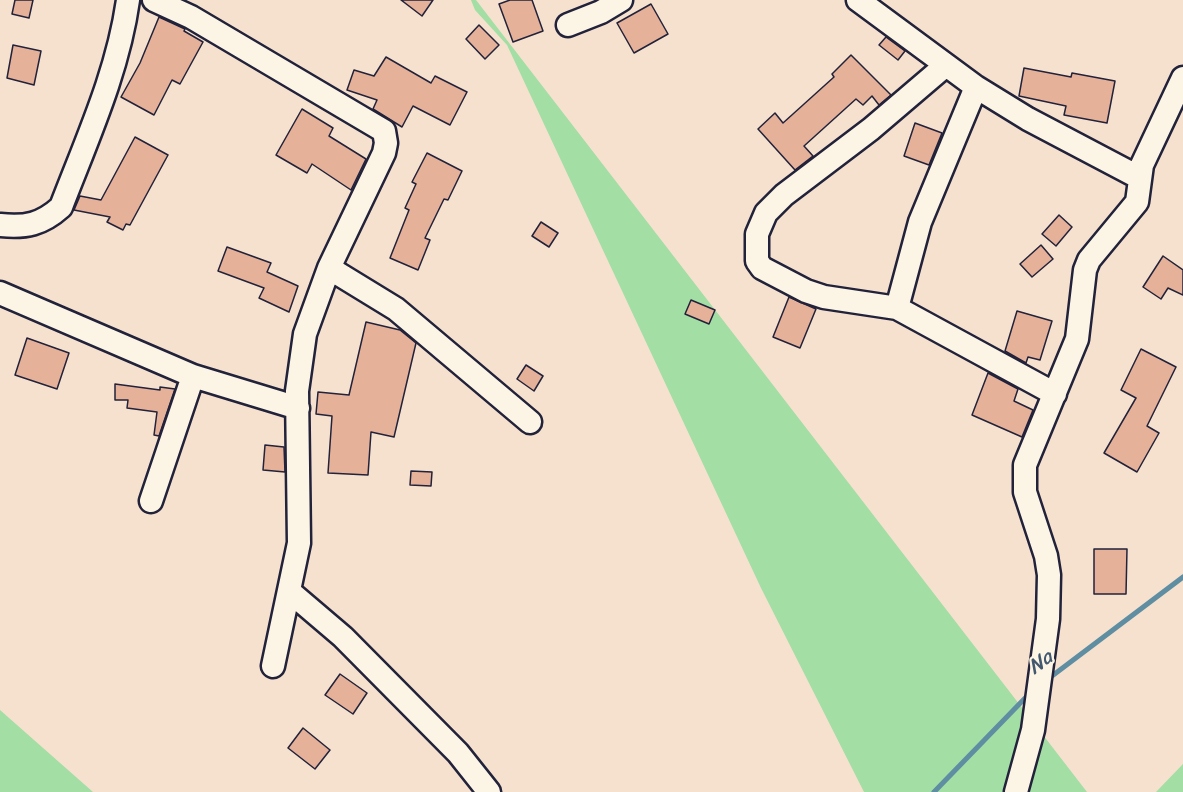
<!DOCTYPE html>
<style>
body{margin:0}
canvas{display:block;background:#f5e1ce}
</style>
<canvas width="1183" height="792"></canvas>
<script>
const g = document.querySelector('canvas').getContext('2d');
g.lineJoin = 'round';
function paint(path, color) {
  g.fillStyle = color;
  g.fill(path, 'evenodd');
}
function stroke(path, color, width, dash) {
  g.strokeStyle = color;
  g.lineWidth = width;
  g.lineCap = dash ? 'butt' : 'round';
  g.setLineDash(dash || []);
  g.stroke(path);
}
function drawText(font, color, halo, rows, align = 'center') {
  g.font = font + ' Sriracha,sans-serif';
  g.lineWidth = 4.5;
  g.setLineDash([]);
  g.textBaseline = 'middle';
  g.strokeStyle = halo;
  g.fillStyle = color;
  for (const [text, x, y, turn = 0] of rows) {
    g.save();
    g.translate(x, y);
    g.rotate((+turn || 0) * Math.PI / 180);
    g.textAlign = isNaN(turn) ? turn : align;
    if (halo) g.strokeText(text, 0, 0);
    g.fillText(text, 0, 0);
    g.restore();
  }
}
paint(new Path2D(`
 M 471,0 L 476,0 L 1087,792 L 864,792 L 761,588 L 507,45 L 475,10 Z
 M 0,710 L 93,792 L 0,792 Z
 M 1183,764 L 1183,792 L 1156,792 Z`), '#a3dea4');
stroke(new Path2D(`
 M 1048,679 L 1183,577
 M 934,792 L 1031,692`), '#5f8da2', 5);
const building = new Path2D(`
 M 15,0 L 33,0 L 29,18 L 12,14 Z
 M 401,0 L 433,0 L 422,16 Z
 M 510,0 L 532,0 L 543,31 L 513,42 L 499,4 Z
 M 651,4 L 668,34 L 634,53 L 617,23 Z
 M 159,17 L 185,29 L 184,31 L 203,42 L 180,84 L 172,80 L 154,115 L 121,97 L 140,63 Z
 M 479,25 L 499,45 L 485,59 L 466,39 Z
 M 886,37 L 905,51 L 898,60 L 879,45 Z
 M 13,45 L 41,51 L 34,85 L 7,78 Z
 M 851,55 L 891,95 L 879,105 L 872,96 L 863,105 L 856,99 L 804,146 L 813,156 L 795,170 L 758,129 L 775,113 L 783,123 L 834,77 L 832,74 Z
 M 386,57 L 431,83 L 435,76 L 467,92 L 450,125 L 413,106 L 402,127 L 373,109 L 377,100 L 347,90 L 354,70 L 374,76 Z
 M 1024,68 L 1071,77 L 1072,73 L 1115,81 L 1107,123 L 1064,115 L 1066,106 L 1019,96 Z
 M 302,109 L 333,128 L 329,136 L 366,159 L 351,190 L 312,164 L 307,173 L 276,155 Z
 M 915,123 L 942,133 L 929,165 L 904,156 Z
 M 135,137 L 168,155 L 130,225 L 126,224 L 123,230 L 107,222 L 110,217 L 74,210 L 80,196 L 101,200 Z
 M 427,153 L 462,171 L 448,200 L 444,199 L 425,238 L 430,240 L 418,270 L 390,258 L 409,210 L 405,208 L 416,184 L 412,182 Z
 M 1059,215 L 1072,227 L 1056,246 L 1042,234 Z
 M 541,222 L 558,233 L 549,247 L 532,236 Z
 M 1041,245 L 1053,259 L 1032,277 L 1020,264 Z
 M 227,247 L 271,263 L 267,272 L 298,286 L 289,312 L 259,298 L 264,288 L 218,271 Z
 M 1163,256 L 1183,270 L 1183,295 L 1168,288 L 1161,299 L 1143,287 Z
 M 789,297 L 816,309 L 800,348 L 773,337 Z
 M 691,300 L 715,310 L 709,324 L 685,314 Z
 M 1017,311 L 1052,321 L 1040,360 L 1028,357 L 1026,363 L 1005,351 Z
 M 366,322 L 400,330 L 416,343 L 394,437 L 371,432 L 368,475 L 328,473 L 332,416 L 316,414 L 318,392 L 349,395 Z
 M 27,338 L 69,353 L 57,389 L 15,375 Z
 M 1141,349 L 1176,367 L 1147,426 L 1159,433 L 1137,472 L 1104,453 L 1136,398 L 1121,390 Z
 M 526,365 L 543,376 L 534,391 L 517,379 Z
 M 988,373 L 1018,389 L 1014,401 L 1033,410 L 1022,437 L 972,415 Z
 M 115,384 L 160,390 L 160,387 L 175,389 L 159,436 L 154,435 L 157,412 L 127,408 L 128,400 L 115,400 Z
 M 265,445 L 284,447 L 285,472 L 263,470 Z
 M 411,471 L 432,472 L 431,486 L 410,485 Z
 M 1094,549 L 1127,549 L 1126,594 L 1094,594 Z
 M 340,674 L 367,693 L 353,714 L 325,695 Z
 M 303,728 L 330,750 L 315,769 L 288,748 Z`);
paint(building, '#e5b199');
stroke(building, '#22223b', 1.5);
const minor = new Path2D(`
 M 154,0 L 191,17 L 384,131 L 386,143 L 384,153 L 329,268 L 305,334 L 297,391 L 299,543 L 273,666
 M 858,0 L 976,87 L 1028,119 L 1140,178
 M 568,25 L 601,12 L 621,0
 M 946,65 L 871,129 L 784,195 L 766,213 L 757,234 L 757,261 L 762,268 L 806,291 L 824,297 L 897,308 L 1055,394
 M 0,225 C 26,228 42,224 61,207 C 87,139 118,72 128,0
 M 329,268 L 396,309 L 530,422
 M 0,293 L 193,376 L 298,408
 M 897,308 L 920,222 L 976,87
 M 151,501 L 193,376
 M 289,591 L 343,637 L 458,753 L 489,792
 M 1016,792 L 1033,730 L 1048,619 L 1049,575 L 1046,556 L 1025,492 L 1025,465 L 1077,339 L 1085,270 L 1089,260 L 1137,202 L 1142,165 L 1183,78`);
stroke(minor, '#22223b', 27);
stroke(minor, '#fcf5e5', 22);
drawText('italic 21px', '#41586f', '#fcf5e5', [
 ["Na",1041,663,-37]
]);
</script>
